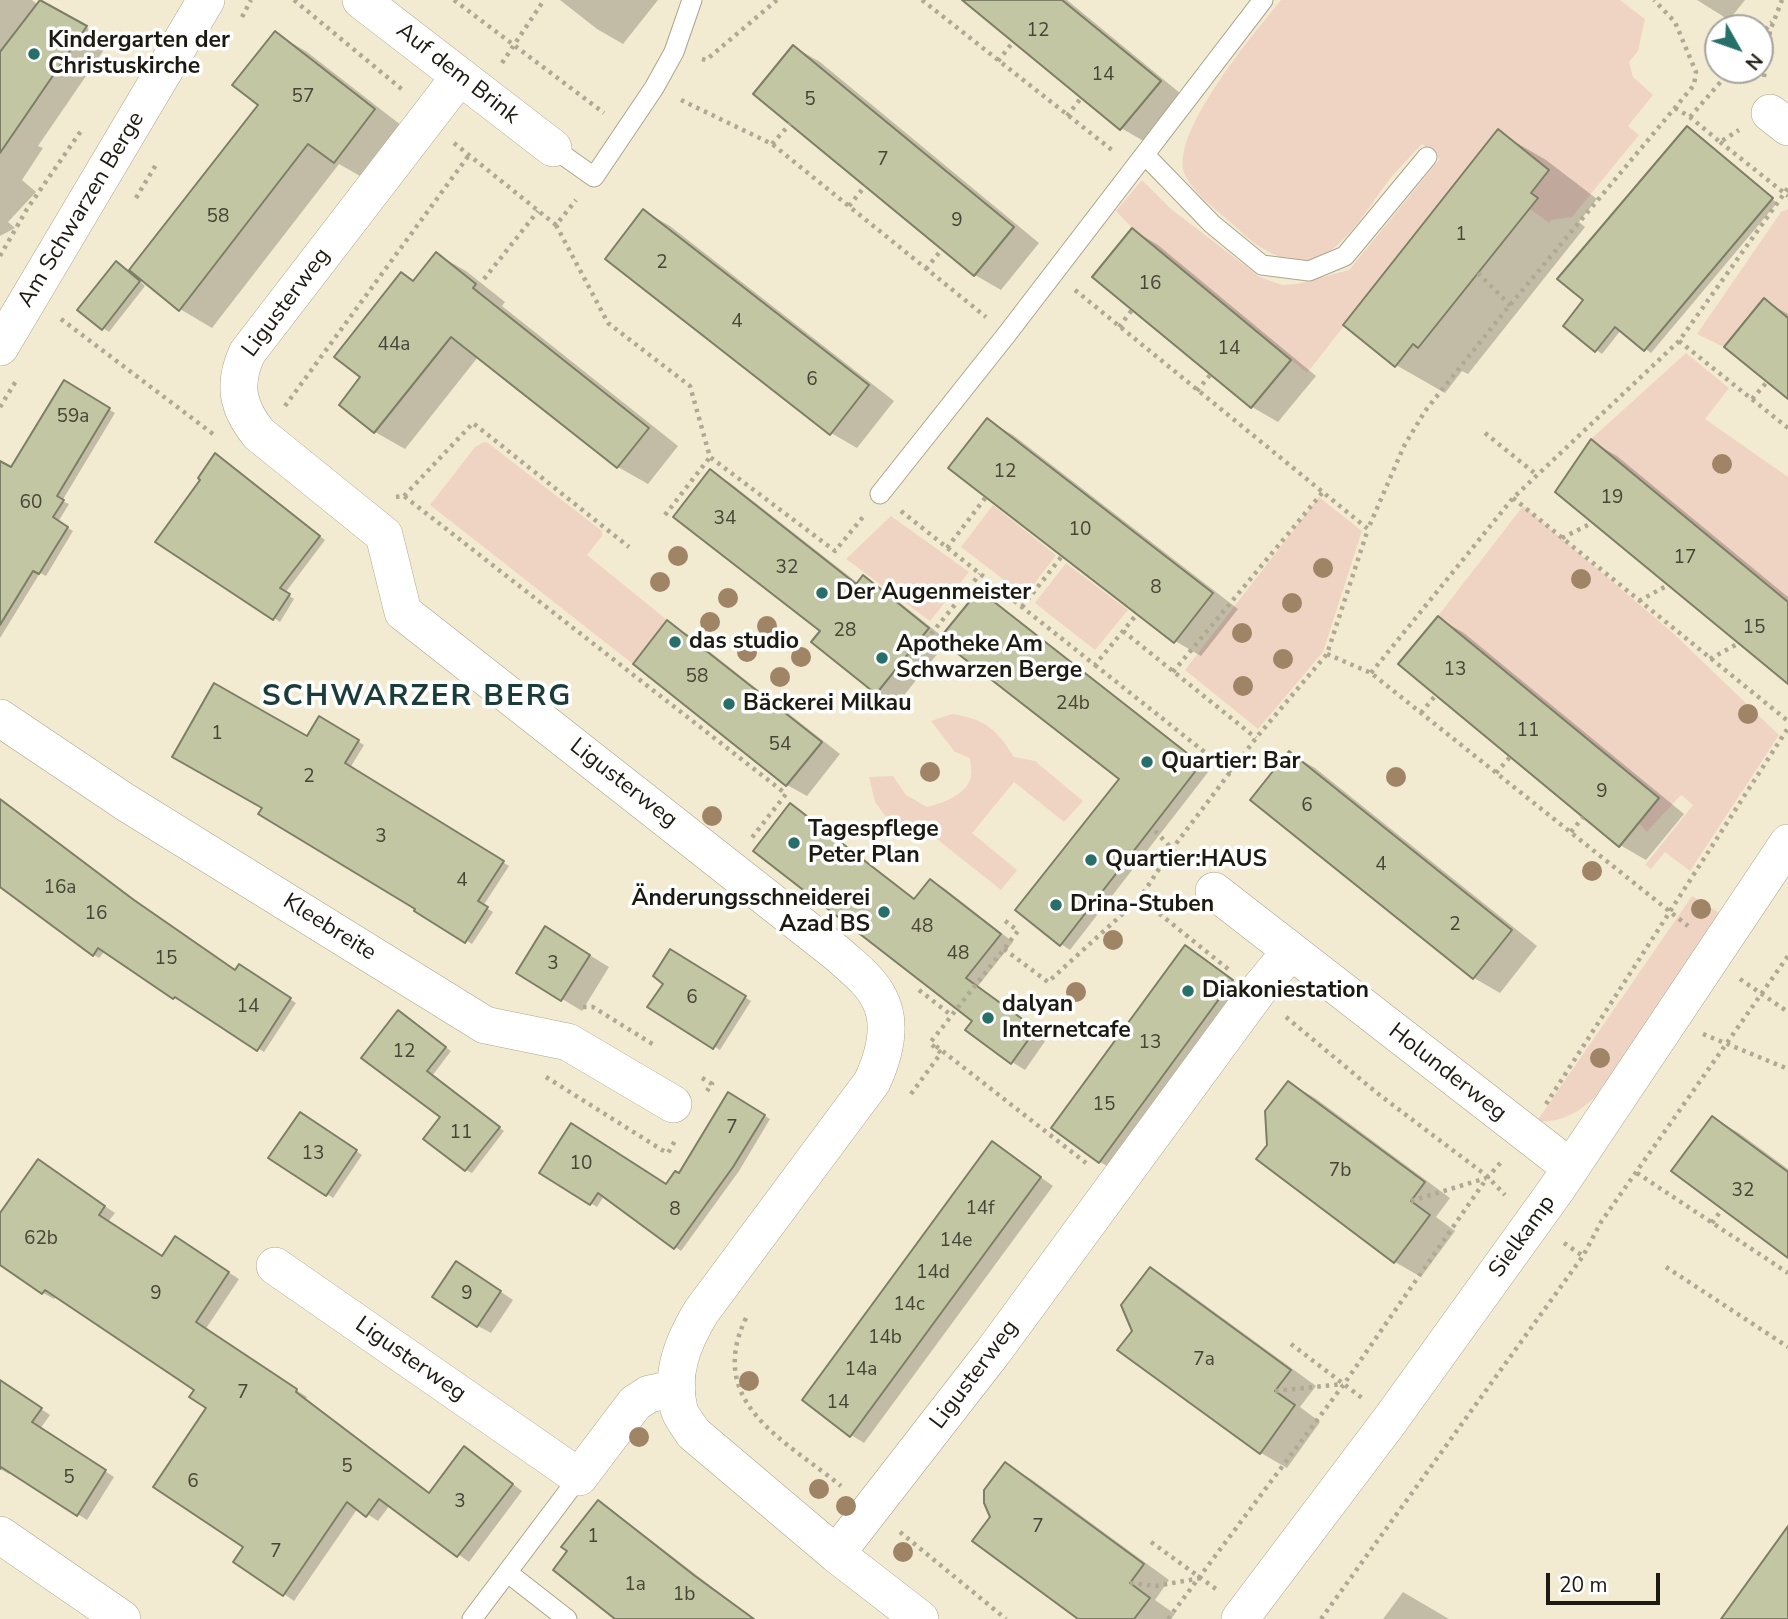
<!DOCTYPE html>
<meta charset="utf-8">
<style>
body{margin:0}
#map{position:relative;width:1788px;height:1619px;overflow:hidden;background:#f3ebd1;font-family:"Nunito Sans",sans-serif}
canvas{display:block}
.north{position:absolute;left:1704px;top:14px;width:70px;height:70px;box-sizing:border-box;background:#fff;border:2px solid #a5a3a0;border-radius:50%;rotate:130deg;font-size:19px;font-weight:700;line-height:28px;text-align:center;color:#1d1a11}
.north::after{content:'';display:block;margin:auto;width:24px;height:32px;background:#277069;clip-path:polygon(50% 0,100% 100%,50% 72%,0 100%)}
.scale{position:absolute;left:1546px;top:1573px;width:114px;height:32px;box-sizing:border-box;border:4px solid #1d1a11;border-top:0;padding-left:9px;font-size:21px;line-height:24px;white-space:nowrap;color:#1d1a11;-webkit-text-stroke:5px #fff;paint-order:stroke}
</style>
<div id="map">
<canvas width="1788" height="1619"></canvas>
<div class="north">N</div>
<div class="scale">20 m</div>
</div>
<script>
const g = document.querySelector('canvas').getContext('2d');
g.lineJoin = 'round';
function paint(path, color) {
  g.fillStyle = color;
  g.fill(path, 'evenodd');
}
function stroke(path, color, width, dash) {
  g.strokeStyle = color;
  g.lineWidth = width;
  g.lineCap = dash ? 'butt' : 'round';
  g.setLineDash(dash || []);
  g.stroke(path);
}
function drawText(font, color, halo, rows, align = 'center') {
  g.font = font + ' "Nunito Sans",sans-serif';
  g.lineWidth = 7;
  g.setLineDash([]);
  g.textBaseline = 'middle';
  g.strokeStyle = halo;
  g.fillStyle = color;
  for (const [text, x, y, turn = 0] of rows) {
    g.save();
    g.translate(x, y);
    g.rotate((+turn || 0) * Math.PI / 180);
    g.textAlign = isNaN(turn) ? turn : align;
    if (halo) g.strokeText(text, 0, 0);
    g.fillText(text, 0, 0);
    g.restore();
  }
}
paint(new Path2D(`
 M 1281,0 L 1620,0 L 1645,19 L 1638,51 L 1629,62 L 1633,77 L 1653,95 L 1628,126 L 1639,135 L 1572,217 L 1551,220 L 1549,223 L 1530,209 L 1538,198 L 1531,193 L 1549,170 L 1498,130 L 1307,373 L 1132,228 L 1116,211 L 1142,180 L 1171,209 L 1260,277 L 1282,285 L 1297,284 L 1349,270 L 1439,160 L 1438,156 L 1422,144 C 1412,155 1402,165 1393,175 C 1373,199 1345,251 1314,259 C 1286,266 1257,248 1238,229 C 1223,215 1195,195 1186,177 C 1164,138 1257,30 1281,0 Z
 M 1788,209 L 1788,318 L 1764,299 L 1724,347 L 1697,334 L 1781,212 Z
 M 1686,353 L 1729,388 L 1705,419 L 1788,477 L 1788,602 L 1591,439 Z
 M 484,442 L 488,443 L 602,531 L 602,536 L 587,555 L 667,620 L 633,664 L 430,505 L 475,447 Z
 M 1319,497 L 1362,531 L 1323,652 L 1258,729 L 1185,670 Z
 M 993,505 L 1056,555 L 1025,596 L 961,547 Z
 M 1523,506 L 1673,633 L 1779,735 L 1690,871 L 1665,852 L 1651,869 L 1645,865 L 1693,805 L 1681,795 L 1647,832 L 1639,823 L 1659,798 L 1438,616 Z
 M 891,516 L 969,572 L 930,621 L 846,559 Z
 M 1066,563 L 1128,610 L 1095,650 L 1035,603 Z
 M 952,714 C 986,719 996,729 1014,757 L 1035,761 L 1083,801 L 1064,822 L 1014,782 L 972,833 L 1017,870 L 1001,890 L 933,836 L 911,836 L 889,821 L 875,802 L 869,777 L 893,776 L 906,795 L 927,807 C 943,803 968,794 971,776 C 972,770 970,764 970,758 L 955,752 L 931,721 Z
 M 1692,896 L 1721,914 L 1596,1096 C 1578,1113 1562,1123 1537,1121 Z`), '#f0d4c3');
paint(new Path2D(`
 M 0,0 L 32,0 L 38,5 L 41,1 L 110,41 L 38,146 L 43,148 L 22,180 L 36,192 L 8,222 L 15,228 L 0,236 Z
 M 560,0 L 658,0 L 623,44 L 597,29 Z
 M 965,0 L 1067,0 L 1186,98 L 1147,143 L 1121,128 Z
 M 1697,0 L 1745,0 L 1729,20 Z
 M 275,33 L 307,52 L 406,129 L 367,180 L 339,164 L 212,328 L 180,309 L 141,278 L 139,280 L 145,286 L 109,332 L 103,328 L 129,272 L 260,105 Z
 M 794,47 L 820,62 L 1039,243 L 1001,290 L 975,275 L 756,93 Z
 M 1498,132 L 1546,160 L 1597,199 L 1579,222 L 1585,227 L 1468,374 L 1462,371 L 1445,393 L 1396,365 Z
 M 1693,132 L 1777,203 L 1651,353 L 1621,330 L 1602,354 L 1565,326 L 1585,300 Z
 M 644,211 L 670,226 L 894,401 L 857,448 L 831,433 Z
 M 1133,230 L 1158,245 L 1316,376 L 1278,422 L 1252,407 L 1094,277 Z
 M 436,254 L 466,271 L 505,302 L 502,306 L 678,446 L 648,484 L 618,467 L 478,357 L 405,449 L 375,432 L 341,404 L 362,377 L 402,274 L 415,282 Z
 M 1764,301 L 1788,314 L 1788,397 Z
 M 64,383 L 115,413 L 62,501 L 69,504 L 58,522 L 73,531 L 46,576 L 40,573 L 0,638 L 0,483 L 12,470 Z
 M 987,420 L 1013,435 L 1238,609 L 1201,656 L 1175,641 L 950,468 Z
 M 1591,441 L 1617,456 L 1788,597 L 1788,679 Z
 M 221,459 L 325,540 L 285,593 L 294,599 L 280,622 L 274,618 Z
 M 710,471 L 730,483 L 859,584 L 864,577 L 883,589 L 943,637 L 988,598 L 1209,771 L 1070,950 L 1061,944 L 1122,779 L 946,643 L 897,704 L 877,692 L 822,630 Z
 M 1438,618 L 1464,633 L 1684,814 L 1646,860 L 1620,845 Z
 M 668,623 L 687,634 L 840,754 L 807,796 L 787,785 L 635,664 Z
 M 320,718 L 364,745 L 350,768 L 509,866 L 483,906 L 493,912 L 472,944 L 417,910 L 307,738 Z
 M 1289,753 L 1315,768 L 1537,946 L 1500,993 L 1474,978 L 1252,800 Z
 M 0,800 L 140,905 L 236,972 L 239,966 L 296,1003 L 264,1052 L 181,999 L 180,1001 L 174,998 L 105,951 L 99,958 L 94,955 L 2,887 L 0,889 Z
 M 790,805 L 803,813 L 916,900 L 931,881 L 944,888 L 1013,942 L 978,986 L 1048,1037 L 1025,1070 L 1012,1062 L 974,1021 Z
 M 565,940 L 609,967 L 582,1011 L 518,972 Z
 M 1185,947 L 1244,988 L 1112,1169 L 1100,1162 Z
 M 671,951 L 751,1001 L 720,1050 L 650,1006 L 665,983 Z
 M 404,1016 L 451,1051 L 432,1076 L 504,1131 L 472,1173 L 466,1170 L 442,1117 Z
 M 1289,1083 L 1315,1098 L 1450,1198 L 1436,1217 L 1455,1231 L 1421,1277 L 1395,1262 L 1258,1159 L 1268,1145 Z
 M 729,1094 L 770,1119 L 739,1171 L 681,1251 L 604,1196 L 597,1207 L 541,1172 L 666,1186 L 680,1175 Z
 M 306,1117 L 362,1155 L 333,1198 L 271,1157 Z
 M 1713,1118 L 1739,1133 L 1788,1169 L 1788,1255 Z
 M 993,1143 L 1053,1186 L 864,1443 L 851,1435 Z
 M 39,1161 L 115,1213 L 108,1222 L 163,1258 L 186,1245 L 239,1279 L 205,1330 L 307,1397 L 306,1399 L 430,1494 L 475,1455 L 522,1491 L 469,1562 L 390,1505 L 378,1521 L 358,1508 L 294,1601 L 284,1594 L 245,1547 L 209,1407 L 197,1389 L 56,1296 L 54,1299 L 43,1293 L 0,1263 L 0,1216 Z
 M 1150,1269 L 1176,1284 L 1316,1386 L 1300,1407 L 1320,1422 L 1287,1468 L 1261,1453 L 1134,1331 Z
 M 470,1271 L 513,1300 L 491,1333 L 478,1326 Z
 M 0,1381 L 50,1415 L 40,1429 L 114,1477 L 87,1520 L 11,1472 L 9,1474 L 0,1469 Z
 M 1005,1464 L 1031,1479 L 1169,1580 L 1155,1600 L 1175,1614 L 1171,1619 L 1081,1619 L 992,1518 Z
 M 598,1502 L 609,1508 L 750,1616 L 748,1619 L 619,1619 Z
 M 1403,1592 L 1449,1619 L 1383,1619 Z`), '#0003');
const building = new Path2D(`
 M 40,0 L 87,26 L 0,153 L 0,52 Z
 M 962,0 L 1062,0 L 1161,81 L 1120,130 Z
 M 275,31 L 375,109 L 334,163 L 308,144 L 179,311 L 129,270 L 258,105 L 232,85 Z
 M 793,45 L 1014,227 L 974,276 L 753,94 Z
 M 1687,126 L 1773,198 L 1644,351 L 1615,327 L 1595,352 L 1563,326 L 1583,300 L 1557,279 Z
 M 1498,129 L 1549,170 L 1531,193 L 1538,198 L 1418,348 L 1413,344 L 1395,367 L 1343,325 Z
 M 643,209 L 869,385 L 830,435 L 605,259 Z
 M 1132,228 L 1291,360 L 1251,408 L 1092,277 Z
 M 436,252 L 476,284 L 473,288 L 649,428 L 617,468 L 451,337 L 374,433 L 339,405 L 360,377 L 334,357 L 401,272 L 413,281 Z
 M 116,261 L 140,281 L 102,330 L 77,310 Z
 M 1764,298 L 1788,318 L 1788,399 L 1724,347 Z
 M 64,380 L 110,408 L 57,496 L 64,500 L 53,517 L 68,527 L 39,574 L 33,571 L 0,625 L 0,461 L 11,467 Z
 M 987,418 L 1213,593 L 1174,643 L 948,468 Z
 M 1591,439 L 1788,602 L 1788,684 L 1555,492 Z
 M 215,453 L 320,536 L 280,588 L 290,594 L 273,620 L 155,542 L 200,480 L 198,478 Z
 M 710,469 L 856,584 L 863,575 L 929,628 L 876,694 L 811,642 L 820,631 L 673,517 Z
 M 979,590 L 1201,764 L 1060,946 L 1015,910 L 1119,779 L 939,639 Z
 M 1438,616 L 1659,798 L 1619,847 L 1398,664 Z
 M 667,620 L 822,742 L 786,786 L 633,664 Z
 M 214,683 L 307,736 L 319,716 L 359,740 L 345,763 L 504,861 L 478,901 L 488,907 L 465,943 L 414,911 L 415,909 L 258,814 L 262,808 L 172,757 Z
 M 1289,751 L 1512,930 L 1473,979 L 1250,800 Z
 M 0,799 L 134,900 L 235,970 L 239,964 L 291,998 L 257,1051 L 175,997 L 173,999 L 98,948 L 93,956 L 0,887 Z
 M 790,803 L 914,899 L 930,879 L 1001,934 L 966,978 L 1036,1029 L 1011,1064 L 965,1030 L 972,1021 L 753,851 Z
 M 545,926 L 590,955 L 561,1001 L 516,973 Z
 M 1185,945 L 1233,980 L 1099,1163 L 1051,1128 Z
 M 670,949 L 746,996 L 713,1049 L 647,1007 L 663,984 L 653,976 Z
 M 398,1010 L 446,1047 L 427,1071 L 500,1127 L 465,1171 L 423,1139 L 440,1117 L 361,1058 Z
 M 1288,1081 L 1425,1182 L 1411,1201 L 1430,1215 L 1394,1263 L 1256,1159 L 1267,1145 L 1265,1111 Z
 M 728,1092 L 765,1115 L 733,1167 L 674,1249 L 598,1193 L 590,1205 L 539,1173 L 571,1123 L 666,1184 L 675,1171 L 679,1173 Z
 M 300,1112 L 357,1150 L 326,1196 L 268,1158 Z
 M 1712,1116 L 1788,1172 L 1788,1258 L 1671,1171 Z
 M 992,1141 L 1041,1177 L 850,1437 L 802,1400 Z
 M 38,1159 L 105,1206 L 99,1215 L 162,1256 L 175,1236 L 229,1272 L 196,1322 L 297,1389 L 296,1392 L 429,1493 L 464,1446 L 513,1484 L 457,1557 L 379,1499 L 366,1517 L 347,1502 L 283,1596 L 233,1562 L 243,1547 L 153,1487 L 206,1408 L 189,1397 L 194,1390 L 45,1290 L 42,1294 L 0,1265 L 0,1213 Z
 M 456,1261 L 501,1291 L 477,1327 L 432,1297 Z
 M 1150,1267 L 1291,1370 L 1275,1391 L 1295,1405 L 1260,1454 L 1117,1350 L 1132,1331 L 1121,1305 Z
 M 0,1380 L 42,1408 L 32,1422 L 106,1470 L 77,1516 L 1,1467 L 0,1469 Z
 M 1005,1462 L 1144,1564 L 1130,1583 L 1150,1598 L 1134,1619 L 1078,1619 L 972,1541 L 990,1517 L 984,1503 L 984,1490 Z
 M 598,1500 L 695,1576 L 754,1619 L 615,1619 L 553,1570 L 567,1551 L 561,1547 Z
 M 1788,1526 L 1788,1619 L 1721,1619 Z`);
paint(building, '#c3c6a3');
stroke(building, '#7c7e66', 2);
const lane = new Path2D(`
 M 553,148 L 594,177 L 654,88 L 674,52 L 692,0
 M 1145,155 L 1212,224 L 1262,265 L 1309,271 L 1345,256 L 1427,157
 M 880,494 L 1007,334 L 1263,0
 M 508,1573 L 567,1619
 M 472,1619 L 579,1477`);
const street = new Path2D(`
 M 361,0 L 553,148
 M 460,76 L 247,353 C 233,384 237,407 259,434 L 384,535 L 403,612 L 838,954 C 851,966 870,980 879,998 C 893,1024 884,1056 872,1082 L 701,1312 C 683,1342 670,1373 679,1409 C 681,1417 689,1426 693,1433 L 836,1554 L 920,1619
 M 1770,113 L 1788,127
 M 0,347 L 206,0
 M 0,718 L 125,802 L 485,1025 L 568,1042 L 673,1104
 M 1214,891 L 1571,1168
 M 275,1266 L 579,1477 L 635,1403 L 649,1394 L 677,1388
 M 0,1535 L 122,1619
 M 836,1554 L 993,1352 L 1257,992 L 1290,952
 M 1240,1619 L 1391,1419 L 1556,1190 L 1788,843`);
stroke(lane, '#aca48c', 21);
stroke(street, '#aca48c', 38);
stroke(new Path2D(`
 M 294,0 L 404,91
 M 454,0 L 604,113
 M 922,0 L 1112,150
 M 242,17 L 251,0
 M 1760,36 L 1772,22
 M 702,59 L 706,60 L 777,0
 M 998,61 L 1013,42
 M 502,63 L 544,0
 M 1764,77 L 1770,31 L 1782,0
 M 681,100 L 772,144 L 986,317
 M 1675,108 L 1690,117 L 1720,142 L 1739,130
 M 1067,116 L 1081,98
 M 1690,117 L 1731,70
 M 1720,142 L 1788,196
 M 454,143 L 556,225 L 576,200
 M 772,144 L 790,124
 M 136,198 L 157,163
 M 849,206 L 865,186
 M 556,225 L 608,323 L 690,386 L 710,457 L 835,551 L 863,517
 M 0,256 L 27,209 L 83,128
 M 926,269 L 942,249
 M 1478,273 L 1511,306
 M 484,279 L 538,211
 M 1075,290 L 1368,529 L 1404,446 L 1425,411 L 1505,311 L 1694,85 L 1696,72 L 1675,22 L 1654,0
 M 61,319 L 213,434
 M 1119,327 L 1132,310
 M 1679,341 L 1788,428
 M 1197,391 L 1210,375
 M 1752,399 L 1767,382
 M 285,406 L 469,155
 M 0,407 L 16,381
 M 1485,433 L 1537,475
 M 404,496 L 473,423 L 629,547
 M 396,497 L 404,496 L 786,794 L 750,840
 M 1513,498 L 1788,721
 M 901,511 L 1095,665 L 1137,614
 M 665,515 L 710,457
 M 1562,538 L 1592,523
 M 947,548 L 986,497
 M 1639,601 L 1668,585
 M 1022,607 L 1062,556
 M 1123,631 L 1256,738
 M 931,634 L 980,574
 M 1327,654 L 1371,673 L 1688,926
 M 1710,659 L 1739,643
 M 1095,665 L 1231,773
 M 1173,672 L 1322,493
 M 1371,673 L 1513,498 L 1679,341 L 1788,188
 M 1421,713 L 1435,696
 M 1496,773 L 1510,757
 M 1155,831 L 1188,865
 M 1571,832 L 1583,817
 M 1004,949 L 1048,982 L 1140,898
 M 1228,969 L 1140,898 L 1172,849 L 1256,738 L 1327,654 L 1368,529
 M 1740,979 L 1788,1012
 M 919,990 L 951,1015
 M 583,1007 L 593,1007 L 654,1045
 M 1286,1017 L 1377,1093 L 1487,1176 L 1505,1195
 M 1703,1034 L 1788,1069
 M 936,1046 L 1086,1163
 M 546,1077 L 662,1150 L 668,1153 L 676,1139
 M 702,1078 L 712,1084 L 707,1091
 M 911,1094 L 941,1053 L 930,1043 L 1018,931 L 1004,920
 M 1546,1104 L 1788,728
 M 1637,1173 L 1788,1273
 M 1411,1201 L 1486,1178
 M 1712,1223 L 1722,1209
 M 1564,1243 L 1583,1256
 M 1666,1267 L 1788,1347
 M 746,1318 C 705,1403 785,1440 841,1486
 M 1291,1344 L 1362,1398
 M 1275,1391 L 1343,1384
 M 900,1532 L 1006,1619
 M 1151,1542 L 1216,1589
 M 1130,1583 L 1156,1586 L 1201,1578
 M 1168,1619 L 1344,1384 L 1487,1178 L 1502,1161
 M 1321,1619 L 1583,1256 L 1601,1222 L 1788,956`), '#afa994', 4.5, [3.5, 5]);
stroke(lane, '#fff', 19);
stroke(street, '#fff', 37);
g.fillStyle = '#9f8465';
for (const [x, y] of [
 [1722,464],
 [678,556],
 [1323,568],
 [1581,579],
 [660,582],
 [728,598],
 [1292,603],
 [710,622],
 [767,626],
 [1242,633],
 [747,652],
 [801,657],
 [1283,659],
 [780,677],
 [1243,686],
 [1748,714],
 [930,772],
 [1396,777],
 [712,816],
 [1592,871],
 [1701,909],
 [1113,940],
 [1076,992],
 [1600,1058],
 [749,1381],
 [639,1437],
 [819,1489],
 [846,1506],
 [903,1552]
]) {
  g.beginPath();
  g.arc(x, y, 10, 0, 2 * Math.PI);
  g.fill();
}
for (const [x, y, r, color] of [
 [34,54,7,"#277069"],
 [822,593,7,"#277069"],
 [675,642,7,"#277069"],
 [882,658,7,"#277069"],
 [729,704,7,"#277069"],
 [1147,762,7,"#277069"],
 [794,843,7,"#277069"],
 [1091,860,7,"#277069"],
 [1056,905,7,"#277069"],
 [884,912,7,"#277069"],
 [1188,991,7,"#277069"],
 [988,1018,7,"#277069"]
]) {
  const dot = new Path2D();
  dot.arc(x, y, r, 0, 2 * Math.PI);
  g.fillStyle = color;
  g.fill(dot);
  stroke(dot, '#fff', 2.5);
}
drawText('19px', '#464536', null, [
 ["12",1038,31],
 ["14",1103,75],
 ["57",303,97],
 ["5",810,100],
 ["7",883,160],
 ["58",218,217],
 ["9",957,221],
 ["1",1461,235],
 ["2",662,263],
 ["16",1150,284],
 ["4",737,322],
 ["44a",394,345],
 ["14",1229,349],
 ["6",812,380],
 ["59a",73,417],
 ["12",1005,472],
 ["19",1612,498],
 ["60",31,503],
 ["34",725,519],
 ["10",1080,530],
 ["17",1685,558],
 ["32",787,568],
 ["8",1156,588],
 ["15",1754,628],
 ["28",845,631],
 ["13",1455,670],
 ["58",697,677],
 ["24b",1073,704],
 ["11",1528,731],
 ["1",217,734],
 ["54",780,745],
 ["2",309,777],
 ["9",1602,792],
 ["6",1307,806],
 ["3",381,837],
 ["4",1381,865],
 ["4",462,881],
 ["16a",60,888],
 ["16",96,914],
 ["2",1455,925],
 ["48",922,927],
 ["48",958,954],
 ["15",166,959],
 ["3",553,964],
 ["6",692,998],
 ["14",248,1007],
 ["13",1150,1043],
 ["12",404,1052],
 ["15",1104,1105],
 ["7",732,1128],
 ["11",461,1133],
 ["13",313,1154],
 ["10",581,1164],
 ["7b",1340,1171],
 ["32",1743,1191],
 ["14f",980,1209],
 ["8",675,1210],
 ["62b",41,1239],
 ["14e",956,1241],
 ["14d",933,1273],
 ["9",156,1294],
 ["9",467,1294],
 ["14c",909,1305],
 ["14b",885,1338],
 ["7a",1204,1360],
 ["14a",861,1370],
 ["7",243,1393],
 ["14",838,1403],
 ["5",347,1467],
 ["5",69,1478],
 ["6",193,1482],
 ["3",460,1502],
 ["7",1038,1527],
 ["1",593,1537],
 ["7",276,1552],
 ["1a",635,1585],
 ["1b",684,1595]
]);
drawText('bold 23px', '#1d1a11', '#fff', [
 ["Kindergarten der",48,41],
 ["Christuskirche",48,67],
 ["Der Augenmeister",836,593],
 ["das studio",689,642],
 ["Apotheke Am",896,645],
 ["Schwarzen Berge",896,671],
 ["Bäckerei Milkau",743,704],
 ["Quartier: Bar",1161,762],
 ["Tagespflege",808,830],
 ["Peter Plan",808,856],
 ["Quartier:HAUS",1105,860],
 ["Änderungsschneiderei",870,899,"right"],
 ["Azad BS",870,925,"right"],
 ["Drina-Stuben",1070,905],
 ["Diakoniestation",1202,991],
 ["dalyan",1002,1005],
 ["Internetcafe",1002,1031]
], 'left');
drawText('23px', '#1d1a11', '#fff', [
 ["Auf dem Brink",457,74,38],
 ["Am Schwarzen Berge",82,210,-59],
 ["Ligusterweg",287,303,-53],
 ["Ligusterweg",623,784,38],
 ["Kleebreite",329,928,32],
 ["Holunderweg",1447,1073,38],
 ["Sielkamp",1523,1237,-54],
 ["Ligusterweg",410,1360,35],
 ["Ligusterweg",975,1375,-53]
]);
g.letterSpacing = '2px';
drawText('bold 30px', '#1b3d39', '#fff', [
 ["SCHWARZER BERG",417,698]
]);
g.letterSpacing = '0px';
</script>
